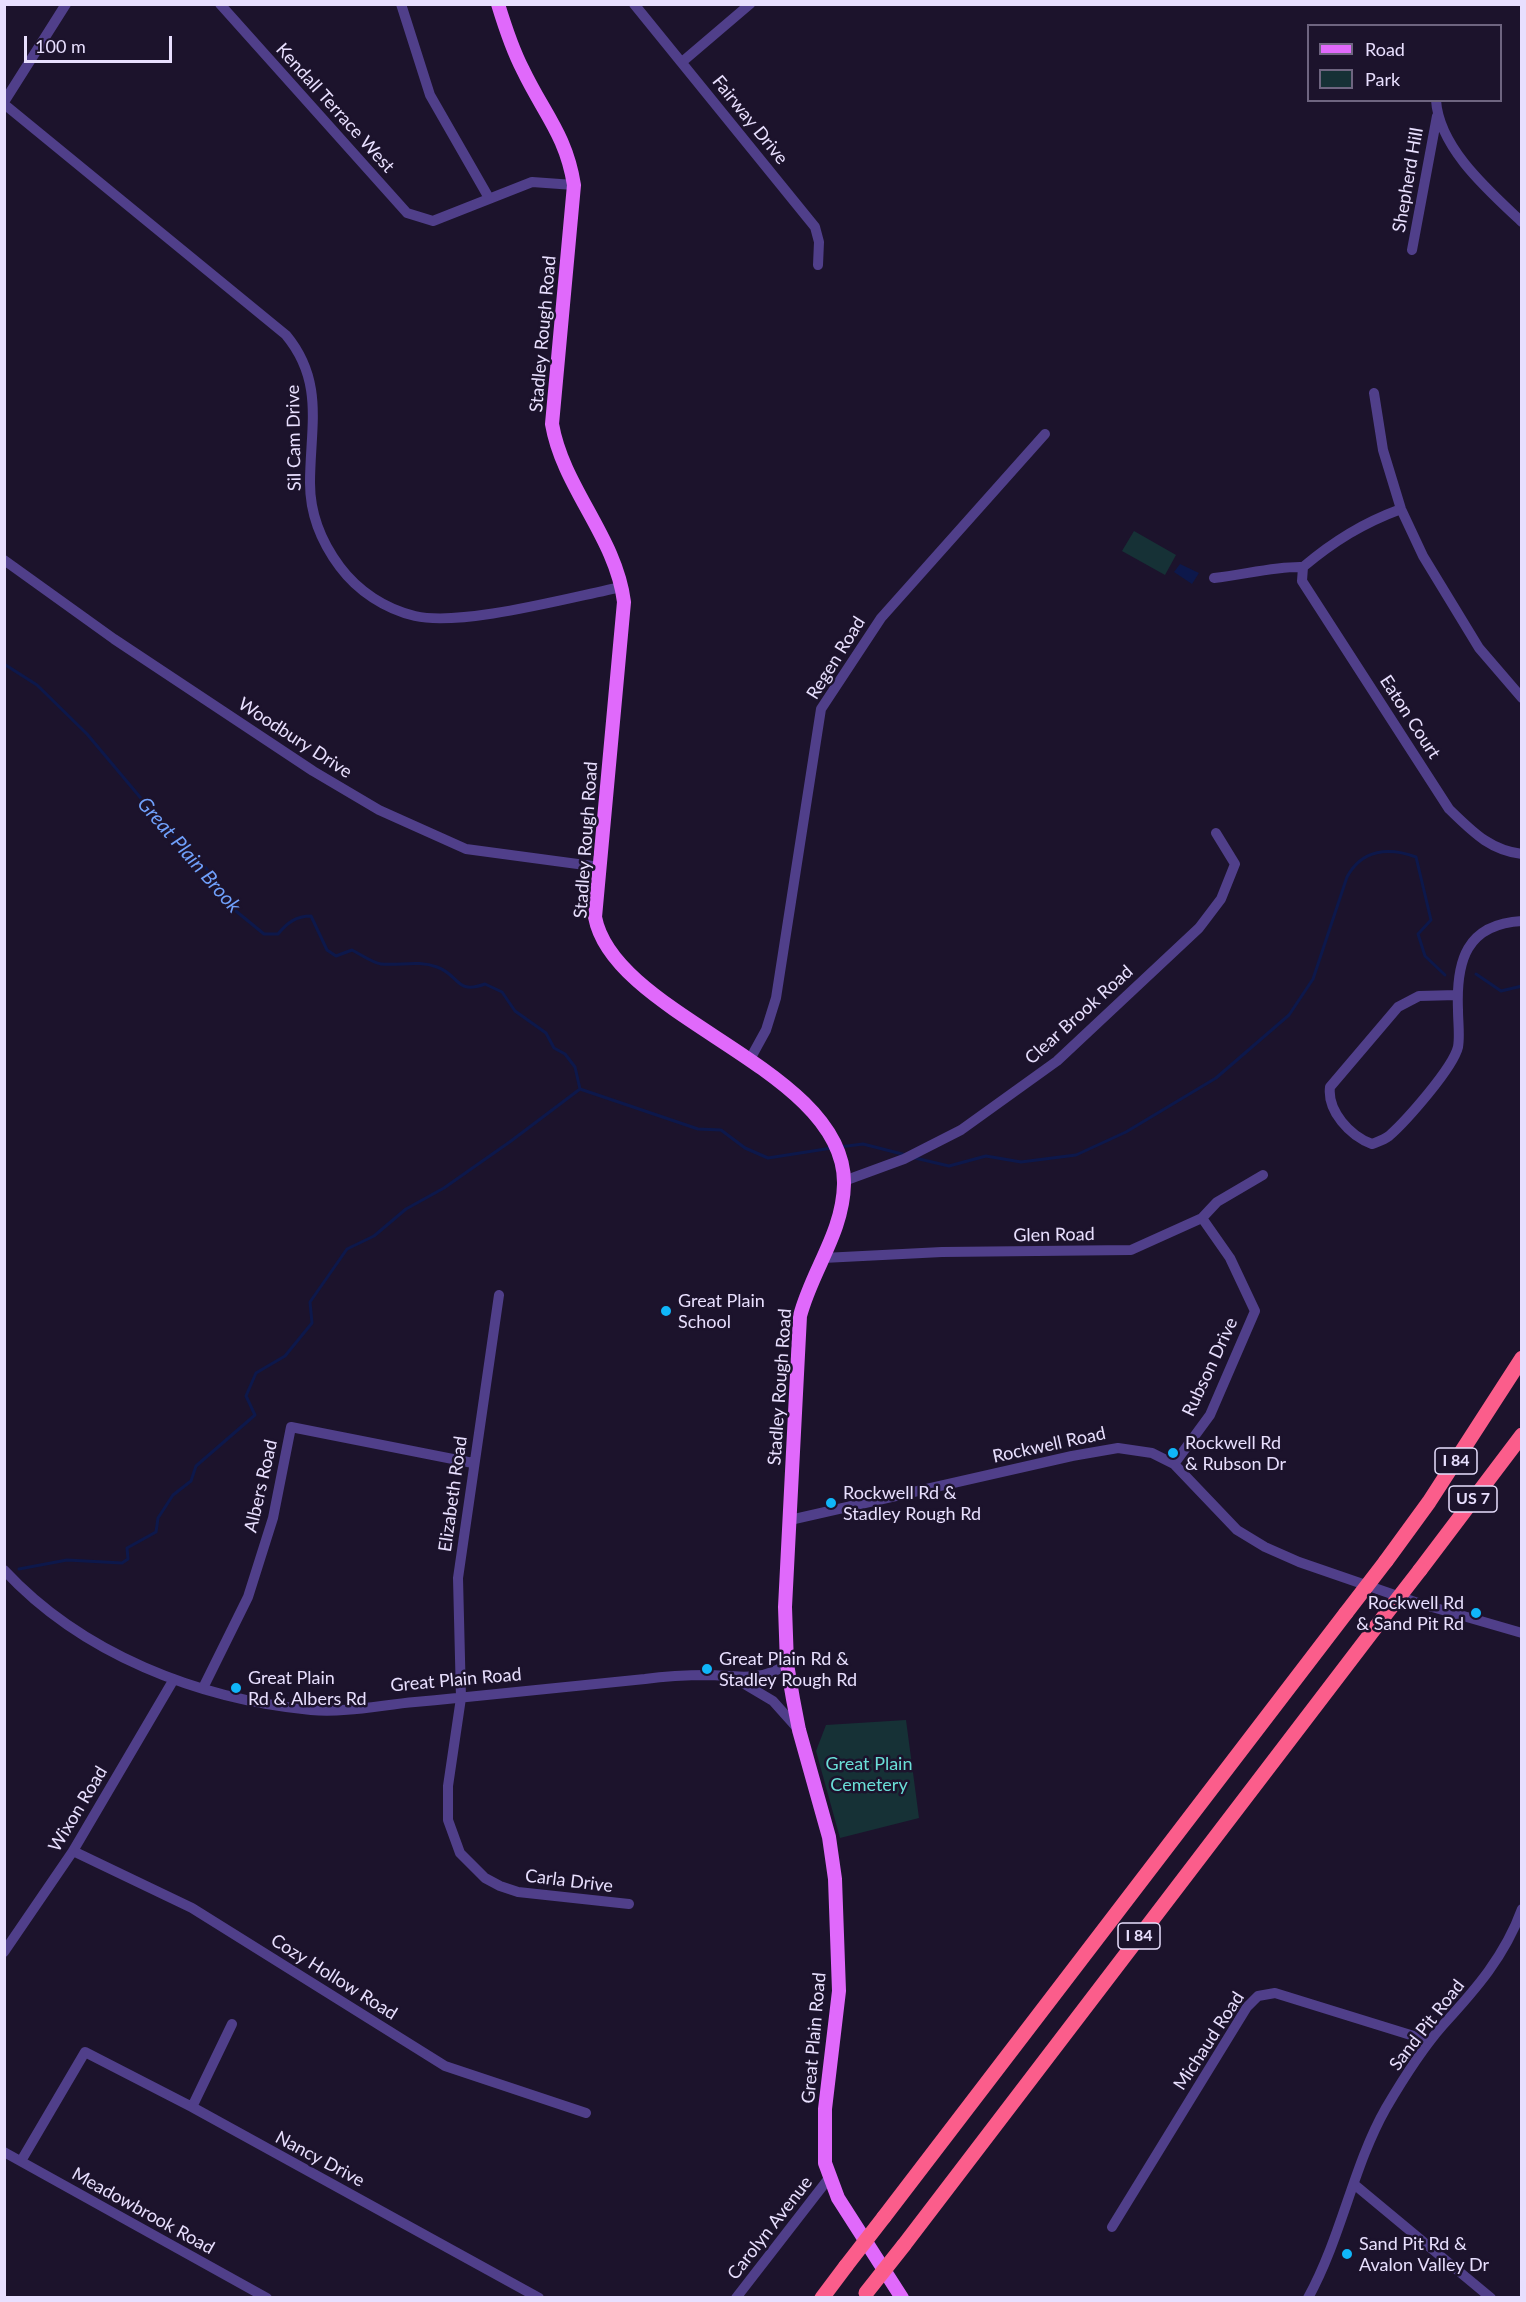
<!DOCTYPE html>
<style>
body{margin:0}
#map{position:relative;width:1526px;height:2302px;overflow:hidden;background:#1c132c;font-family:Lato,sans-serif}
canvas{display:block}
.frame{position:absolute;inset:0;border:6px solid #e8dffe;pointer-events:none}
.legend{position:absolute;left:1307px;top:24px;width:195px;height:78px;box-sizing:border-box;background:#1c132c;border:2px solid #6e6580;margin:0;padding:8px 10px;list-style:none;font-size:18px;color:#e8dffe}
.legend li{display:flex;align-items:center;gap:12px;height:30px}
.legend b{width:30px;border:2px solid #6e6580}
.scale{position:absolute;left:24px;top:36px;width:148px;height:27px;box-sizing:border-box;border:3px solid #e8dffe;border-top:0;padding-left:8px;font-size:18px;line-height:21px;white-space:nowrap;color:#e8dffe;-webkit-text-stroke:4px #1c132c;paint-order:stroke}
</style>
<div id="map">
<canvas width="1526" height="2302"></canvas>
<div class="frame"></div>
<ul class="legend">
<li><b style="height:8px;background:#e069fb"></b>Road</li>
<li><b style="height:16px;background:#163136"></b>Park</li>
</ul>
<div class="scale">100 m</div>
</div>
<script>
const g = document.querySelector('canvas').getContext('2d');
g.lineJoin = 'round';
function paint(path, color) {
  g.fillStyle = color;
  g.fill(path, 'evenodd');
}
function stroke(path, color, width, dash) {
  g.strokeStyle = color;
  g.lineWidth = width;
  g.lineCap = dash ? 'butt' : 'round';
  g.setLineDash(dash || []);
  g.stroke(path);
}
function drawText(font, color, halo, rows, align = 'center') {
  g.font = font + ' Lato,sans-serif';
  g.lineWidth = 5;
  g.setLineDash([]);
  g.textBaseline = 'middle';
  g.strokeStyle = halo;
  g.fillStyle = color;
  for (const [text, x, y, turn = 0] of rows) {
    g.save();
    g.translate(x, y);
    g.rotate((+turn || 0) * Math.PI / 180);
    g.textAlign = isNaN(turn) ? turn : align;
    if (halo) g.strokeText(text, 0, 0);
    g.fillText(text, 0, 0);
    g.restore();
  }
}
paint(new Path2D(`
 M 1134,531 L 1176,555 L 1165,575 L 1122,551 Z
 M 906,1720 L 919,1818 L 840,1838 L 816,1751 L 826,1725 Z`), '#163136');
paint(new Path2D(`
 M 1180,564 L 1199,573 L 1192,584 L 1174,572 Z`), '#0d184b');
stroke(new Path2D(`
 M 4,664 L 37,685 L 87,734 L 171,834 L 206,868 L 231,907 L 264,934 L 278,934 C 287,923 296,916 311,916 L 327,950 L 336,956 L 352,950 C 360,954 373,963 381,964 C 400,966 418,960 437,967 C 460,975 455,995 485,984 L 502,992 L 515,1011 L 546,1033 L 554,1048 L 565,1054 L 575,1067 L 580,1089
 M 1476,974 L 1501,991 L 1522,986
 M 839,1147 L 863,1144 L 906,1155
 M 915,1158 L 949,1166 L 986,1156 L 1021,1162 L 1076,1155 L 1126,1132 L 1216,1078 L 1289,1015 L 1313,979 L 1347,877 C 1362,849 1389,847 1416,857 L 1431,920 L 1418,934 L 1425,956 L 1445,975
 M 19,1569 L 67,1560 L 122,1563 L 128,1559 L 127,1548 L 156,1532 L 158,1518 L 173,1495 L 191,1481 L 196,1466 L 255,1415 L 246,1396 L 256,1373 L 285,1356 L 312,1323 L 310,1302 L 347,1249 L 374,1236 L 406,1209 L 444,1188 L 511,1141 L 580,1089 L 698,1129 L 721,1130 L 745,1148 L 768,1158 L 832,1148`), '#0d184b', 3);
stroke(new Path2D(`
 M 220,4 L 407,213 L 433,221 L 532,182 L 574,185
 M 401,4 L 430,95 L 489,198
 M 634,4 L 815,227 L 819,242 L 818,265
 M 682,62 L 750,4
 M 1436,100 C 1439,148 1489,191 1522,222
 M 4,102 L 66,4
 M 4,104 L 286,335 C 325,382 310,428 310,483 C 310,514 322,543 340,567 C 358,591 385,609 415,616 C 462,627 571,597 622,587
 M 1412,250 L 1437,116
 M 1374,393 L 1383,450 L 1401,509 L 1423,556 L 1479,648 L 1522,698
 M 4,560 L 114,639 L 313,771 L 379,810 L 466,849 L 600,867
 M 1303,567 C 1334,541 1363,523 1401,509
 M 1214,578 C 1244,575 1274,566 1303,567 L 1302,581 L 1449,809 C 1472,831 1489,850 1522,854
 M 1457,995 L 1419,996 L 1398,1007 L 1330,1087 C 1327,1111 1350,1136 1372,1144 C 1377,1142 1384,1140 1389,1136 C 1406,1121 1453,1068 1458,1047 C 1460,1036 1458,1022 1458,1010 C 1456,961 1466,924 1522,921
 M 749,1061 L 766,1030 L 776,998 L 821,709 L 881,618 L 1045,434
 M 844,1181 L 904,1159 L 961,1130 L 1057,1061 L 1199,928 L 1221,899 L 1235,864 L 1216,833
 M 823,1258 L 942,1252 L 1131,1250 L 1202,1218 L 1217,1202 L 1263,1175
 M 499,1295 L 458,1578 L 461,1698 L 448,1786 L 448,1820 L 460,1853 L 485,1878 L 500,1886 L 518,1892 L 629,1904
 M 1174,1464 L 1210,1415 L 1255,1311 L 1230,1258 L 1202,1218
 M 790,1520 L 1072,1456 L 1118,1448 L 1152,1453 L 1174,1464 L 1237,1530 L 1265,1547 L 1299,1562 L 1415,1602 L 1522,1633
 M 4,1570 C 82,1654 198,1699 311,1710 C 345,1713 381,1705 415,1702 C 492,1695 569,1687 645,1679 C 666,1676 687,1675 709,1675 C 737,1676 762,1682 787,1664
 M 736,1679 L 773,1701 L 798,1729
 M 203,1688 L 248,1597 L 273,1518 L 291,1427 L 473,1463
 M 73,1851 L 192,1908 L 445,2066 L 586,2113
 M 4,1952 L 73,1851 L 174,1679
 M 192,2107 L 232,2024
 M 4,2152 L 267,2298
 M 21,2161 L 85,2052 L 192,2107 L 539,2298
 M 1355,2185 L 1491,2298
 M 1112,2227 L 1247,2007 L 1258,1996 L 1275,1993 L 1430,2041
 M 736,2298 L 829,2178
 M 1308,2298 C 1342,2236 1353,2166 1386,2108 C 1403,2079 1421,2050 1443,2025 C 1476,1989 1505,1956 1522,1909`), '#503f8a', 10);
stroke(new Path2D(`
 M 498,4 C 505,27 512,49 523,70 C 544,114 566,135 574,185 L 552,424 C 563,488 616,537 624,602 L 595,917 C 614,1018 846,1068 844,1184 C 843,1233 812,1270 800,1316 L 785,1607 L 787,1664 L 793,1699 L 799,1730 L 829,1837 L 835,1879 L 839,1991 L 825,2109 L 825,2163 L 838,2198 L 902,2298`), '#e069fb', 14);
stroke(new Path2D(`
 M 1386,1561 L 1429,1502 L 1522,1358
 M 1420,1570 L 1522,1435
 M 884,2217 L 1346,1613
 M 904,2245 L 1375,1628
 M 822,2298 L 846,2266`), '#fb5d8b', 15);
stroke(new Path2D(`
 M 1346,1613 L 1386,1561
 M 1375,1628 L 1420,1570
 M 846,2266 L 884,2217
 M 866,2293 L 904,2245`), '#fb5d8b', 15);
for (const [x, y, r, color] of [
 [666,1311,6,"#10b6f9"],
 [1173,1453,6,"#10b6f9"],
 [831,1503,6,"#10b6f9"],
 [1476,1613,6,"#10b6f9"],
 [707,1669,6,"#10b6f9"],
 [236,1688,6,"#10b6f9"],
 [1347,2254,6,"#10b6f9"]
]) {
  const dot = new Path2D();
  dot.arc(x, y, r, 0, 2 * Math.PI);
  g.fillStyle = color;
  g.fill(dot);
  stroke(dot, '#1c132c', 2);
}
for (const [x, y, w] of [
 [1456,1461,42],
 [1473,1499,48],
 [1139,1936,42]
]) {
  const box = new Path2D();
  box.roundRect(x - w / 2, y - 13, w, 26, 4.5);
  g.fillStyle = '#1c132c';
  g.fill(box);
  stroke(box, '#e8dffe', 1.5);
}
drawText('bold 16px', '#e8dffe', null, [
 ["I 84",1456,1461],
 ["US 7",1473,1499],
 ["I 84",1139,1936]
]);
drawText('18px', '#e8dffe', '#1c132c', [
 ["Kendall Terrace West",335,108,48],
 ["Fairway Drive",750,120,51],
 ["Shepherd Hill",1408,180,-80],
 ["Stadley Rough Road",543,334,-85],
 ["Sil Cam Drive",294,438,-91],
 ["Regen Road",836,658,-58],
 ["Eaton Court",1410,717,57],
 ["Woodbury Drive",295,738,33],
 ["Stadley Rough Road",586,840,-86],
 ["Clear Brook Road",1079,1015,-42],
 ["Glen Road",1054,1235,-1],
 ["Rubson Drive",1210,1367,-65],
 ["Stadley Rough Road",780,1387,-86],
 ["Rockwell Road",1049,1445,-12],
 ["Albers Road",261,1486,-77],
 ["Elizabeth Road",453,1494,-82],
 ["Great Plain Road",456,1680,-5],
 ["Wixon Road",78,1809,-59],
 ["Carla Drive",569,1881,7],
 ["Cozy Hollow Road",334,1977,32],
 ["Sand Pit Road",1427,2025,-52],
 ["Great Plain Road",814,2038,-85],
 ["Michaud Road",1209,2041,-57],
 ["Nancy Drive",320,2159,28],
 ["Meadowbrook Road",143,2211,29],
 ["Carolyn Avenue",770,2228,-52]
]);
drawText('18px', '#e8dffe', '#1c132c', [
 ["Great Plain",678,1301],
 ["School",678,1322],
 ["Rockwell Rd",1185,1443],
 ["& Rubson Dr",1185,1464],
 ["Rockwell Rd &",843,1493],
 ["Stadley Rough Rd",843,1514],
 ["Rockwell Rd",1464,1603,"right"],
 ["& Sand Pit Rd",1464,1624,"right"],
 ["Great Plain Rd &",719,1659],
 ["Stadley Rough Rd",719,1680],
 ["Great Plain",248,1678],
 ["Rd & Albers Rd",248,1699],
 ["Sand Pit Rd &",1359,2244],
 ["Avalon Valley Dr",1359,2265]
], 'left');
drawText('18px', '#6aded7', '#1c132c', [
 ["Great Plain",869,1764],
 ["Cemetery",869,1785]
]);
drawText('italic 20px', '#70a0fb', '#1c132c', [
 ["Great Plain Brook",189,855,49]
]);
</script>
